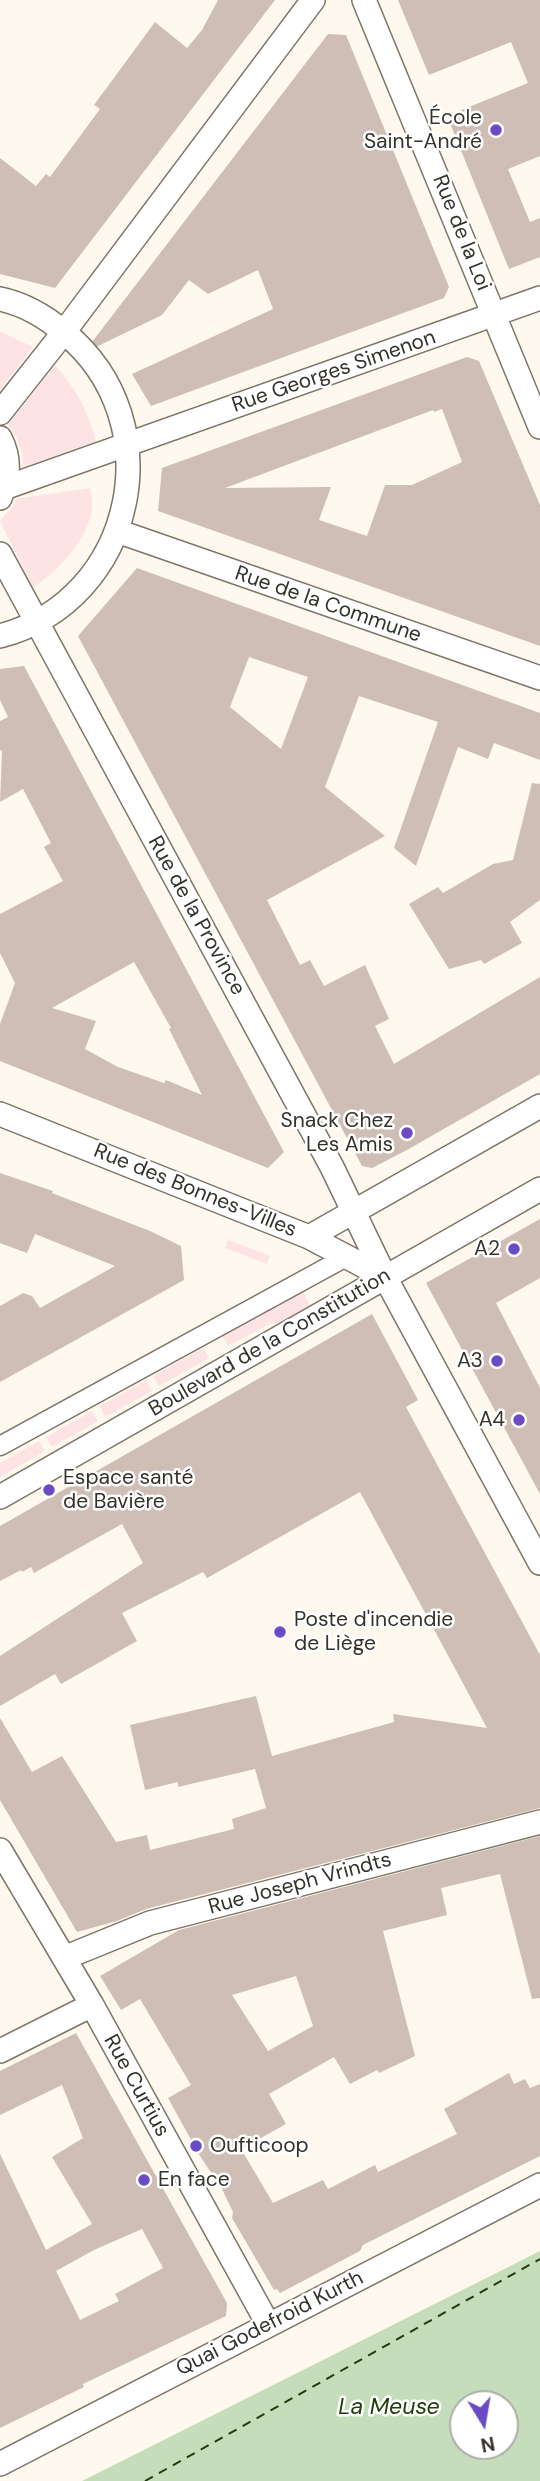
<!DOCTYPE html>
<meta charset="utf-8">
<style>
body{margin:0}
#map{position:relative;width:540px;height:2481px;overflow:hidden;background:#fef8ef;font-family:"DM Sans",sans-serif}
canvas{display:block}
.north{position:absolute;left:449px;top:2390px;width:70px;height:70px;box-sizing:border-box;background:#fff;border:2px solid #aeadab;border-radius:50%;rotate:169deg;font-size:19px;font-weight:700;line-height:28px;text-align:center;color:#35312c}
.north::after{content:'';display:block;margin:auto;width:24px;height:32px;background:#6b4bc4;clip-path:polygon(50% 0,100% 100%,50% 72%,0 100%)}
</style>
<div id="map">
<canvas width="540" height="2481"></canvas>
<div class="north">N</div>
</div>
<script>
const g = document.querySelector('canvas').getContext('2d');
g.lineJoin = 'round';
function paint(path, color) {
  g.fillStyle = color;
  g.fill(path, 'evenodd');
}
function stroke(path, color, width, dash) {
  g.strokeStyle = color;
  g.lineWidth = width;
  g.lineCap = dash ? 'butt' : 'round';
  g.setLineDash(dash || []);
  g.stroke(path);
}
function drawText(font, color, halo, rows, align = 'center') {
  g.font = font + ' "DM Sans",sans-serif';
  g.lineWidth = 5;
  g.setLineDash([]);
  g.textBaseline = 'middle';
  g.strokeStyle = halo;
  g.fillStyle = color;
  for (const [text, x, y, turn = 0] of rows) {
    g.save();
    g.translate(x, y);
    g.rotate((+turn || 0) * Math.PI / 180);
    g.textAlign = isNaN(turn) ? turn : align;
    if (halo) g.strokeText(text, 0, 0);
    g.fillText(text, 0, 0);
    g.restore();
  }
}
paint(new Path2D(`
 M 0,331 L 33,347 L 0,390 Z
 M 55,365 C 76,388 88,411 96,441 L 23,467 C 23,451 18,437 8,425 Z
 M 90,488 C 91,494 93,503 92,510 C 88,538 57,573 33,587 L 0,521 L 14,505 L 16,499 Z
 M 228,1240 L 270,1256 L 267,1264 L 225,1248 Z
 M 302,1290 L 312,1310 L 292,1321 L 269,1324 L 228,1346 L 222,1336 Z
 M 203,1348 L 209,1358 L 159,1386 L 153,1376 Z
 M 146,1380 L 152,1391 L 105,1417 L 100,1406 Z
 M 92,1411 L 98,1421 L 52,1447 L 46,1437 Z
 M 39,1441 L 45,1451 L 0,1477 L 0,1463 Z`), '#fde3e3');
paint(new Path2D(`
 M 540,2251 L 540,2481 L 82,2481 ZM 463,2404 L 505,2404 L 505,2446 L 463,2446 Z`), '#c6ddbb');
stroke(new Path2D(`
 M 145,2481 L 540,2259`), '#203d0c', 2, [9, 7]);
paint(new Path2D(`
 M 218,0 L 275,0 L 55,288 L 0,274 L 0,158 L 36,186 L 46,174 L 50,177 L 100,109 L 94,105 L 155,22 L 187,48 L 202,30 Z
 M 398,0 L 540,0 L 540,156 L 508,169 L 530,222 L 540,218 L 540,257 L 509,269 L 447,116 L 528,83 L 511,42 L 429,75 Z
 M 328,34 L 346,35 L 449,287 L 444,298 L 151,406 L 132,374 L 273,309 L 258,270 L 208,294 L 189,280 L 162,315 L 96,347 L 92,342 Z
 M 467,357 L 479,361 L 540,505 L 540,646 L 158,511 L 162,468 ZM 442,409 L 462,462 L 412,485 L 385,485 L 367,536 L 319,520 L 331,487 L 225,488 L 433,410 L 434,412 Z
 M 137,568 L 540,713 L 540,760 L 494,743 L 488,759 L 458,747 L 416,866 L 394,848 L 438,722 L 359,696 L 325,787 L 385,836 L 267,900 L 300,965 L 310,960 L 324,986 L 365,965 L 389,1019 L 375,1026 L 394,1064 L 540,977 L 540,1074 L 407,1150 L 372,1168 L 362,1166 L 78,636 ZM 249,657 L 308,677 L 281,749 L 230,707 Z
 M 24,666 L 284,1152 L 268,1168 L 0,1061 L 0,1024 L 15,983 L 0,953 L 0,914 L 63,881 L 44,847 L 51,843 L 23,789 L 0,802 L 2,750 L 0,751 L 0,721 L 8,717 L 0,700 L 0,669 ZM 134,962 L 171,1028 L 169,1029 L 202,1095 L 166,1080 L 164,1083 L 118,1067 L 85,1049 L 96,1021 L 52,1008 Z
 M 532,783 L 540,784 L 540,900 L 510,922 L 522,943 L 484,964 L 481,960 L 449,969 L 409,904 L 438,887 L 443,893 L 493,864 L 513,860 Z
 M 0,1173 L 53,1191 L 52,1193 L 150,1231 L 181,1246 L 184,1280 L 0,1382 L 0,1306 L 23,1293 L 32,1296 L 40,1308 L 115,1266 L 35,1234 L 27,1253 L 0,1243 Z
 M 540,1219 L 540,1278 L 496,1303 L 540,1388 L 540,1494 L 426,1283 Z
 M 372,1314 L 418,1400 L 406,1407 L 540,1655 L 540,1808 L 146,1909 L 117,1921 L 77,1932 L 0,1800 L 0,1718 L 32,1772 L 62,1756 L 116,1842 L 147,1835 L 150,1850 L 234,1829 L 232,1819 L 266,1808 L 255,1769 L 178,1787 L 178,1782 L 145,1790 L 130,1725 L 256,1696 L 272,1756 L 394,1722 L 393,1714 L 487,1728 L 360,1492 L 207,1578 L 203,1572 L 122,1613 L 137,1641 L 61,1684 L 55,1674 L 0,1706 L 0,1656 L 143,1563 L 122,1524 L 34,1573 L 31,1567 L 22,1572 L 21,1570 L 0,1581 L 0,1526 Z
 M 540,1836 L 540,1998 L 532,1999 L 500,1874 L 441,1888 L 447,1915 L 383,1931 L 415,2056 L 379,2073 L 377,2070 L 350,2084 L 334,2057 L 269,2094 L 286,2124 L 241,2149 L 273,2203 L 323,2180 L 328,2189 L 375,2165 L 378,2172 L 457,2134 L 444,2109 L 509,2073 L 514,2084 L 525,2079 L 530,2088 L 540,2084 L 540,2156 L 363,2245 L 360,2251 L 280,2293 L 277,2289 L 274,2290 L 232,2218 L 233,2212 L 222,2189 L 200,2156 L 168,2098 L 191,2085 L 140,1999 L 121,2010 L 100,1976 L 179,1930 ZM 296,1976 L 313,2026 L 268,2051 L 232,1995 Z
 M 76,2033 L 227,2303 L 226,2316 L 106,2373 L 83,2384 L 84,2387 L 0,2428 L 0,2154 L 46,2250 L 92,2224 L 52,2157 L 83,2138 L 62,2085 L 0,2115 L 0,2071 ZM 142,2229 L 163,2268 L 115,2294 L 119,2301 L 80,2320 L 56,2271 L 94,2250 Z`), '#cfbeb6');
const pedestrian = new Path2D(`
 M 0,1446 L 346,1257`);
const minor = new Path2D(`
 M 364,0 L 540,427
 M 0,299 C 24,304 46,317 65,333 C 173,422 136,600 0,636
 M 0,413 L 64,332 L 313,0
 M 0,438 C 11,459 9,478 0,498
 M 4,488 L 540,298
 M 117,531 L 540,678
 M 0,554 L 332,1167 L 385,1277 L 540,1563
 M 0,1114 L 309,1237 L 385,1277
 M 309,1237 L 540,1106
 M 0,1497 L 540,1189
 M 0,1850 L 92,2005 L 268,2324
 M 64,1958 L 150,1923 L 540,1822
 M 0,2051 L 92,2005
 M 0,2464 L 540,2185`);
stroke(pedestrian, '#7e7568', 21);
stroke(minor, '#7e7568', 26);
stroke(pedestrian, '#fff', 18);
stroke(minor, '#fff', 23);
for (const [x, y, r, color] of [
 [496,130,7,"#6b4bc4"],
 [407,1133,7,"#6b4bc4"],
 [514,1249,7,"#6b4bc4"],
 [497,1361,7,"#6b4bc4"],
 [519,1420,7,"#6b4bc4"],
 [49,1490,7,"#6b4bc4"],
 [280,1632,7,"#6b4bc4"],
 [196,2146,7,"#6b4bc4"],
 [144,2180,7,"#6b4bc4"]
]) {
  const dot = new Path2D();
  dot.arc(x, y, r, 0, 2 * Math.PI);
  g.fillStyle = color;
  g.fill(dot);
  stroke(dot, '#fff', 2.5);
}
drawText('21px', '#35312c', '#fff', [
 ["École",482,118],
 ["Saint-André",482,142],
 ["Snack Chez",393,1121],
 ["Les Amis",393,1145],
 ["A2",500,1249],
 ["A3",483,1361],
 ["A4",505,1420],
 ["Espace santé",63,1478,"left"],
 ["de Bavière",63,1502,"left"],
 ["Poste d'incendie",294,1620,"left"],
 ["de Liège",294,1644,"left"],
 ["Oufticoop",210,2146,"left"],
 ["En face",158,2180,"left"]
], 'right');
drawText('21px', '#35312c', '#fff', [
 ["Rue de la Loi",461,233,68],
 ["Rue Georges Simenon",334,372,-19],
 ["Rue de la Commune",328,605,19],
 ["Rue de la Province",196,916,61],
 ["Rue des Bonnes-Villes",195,1191,22],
 ["Boulevard de la Constitution",270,1343,-30],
 ["Rue Joseph Vrindts",300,1884,-15],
 ["Rue Curtius",136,2086,61],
 ["Quai Godefroid Kurth",270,2324,-27]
]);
drawText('italic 23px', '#203d0c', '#fff', [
 ["La Meuse",389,2408]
]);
</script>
